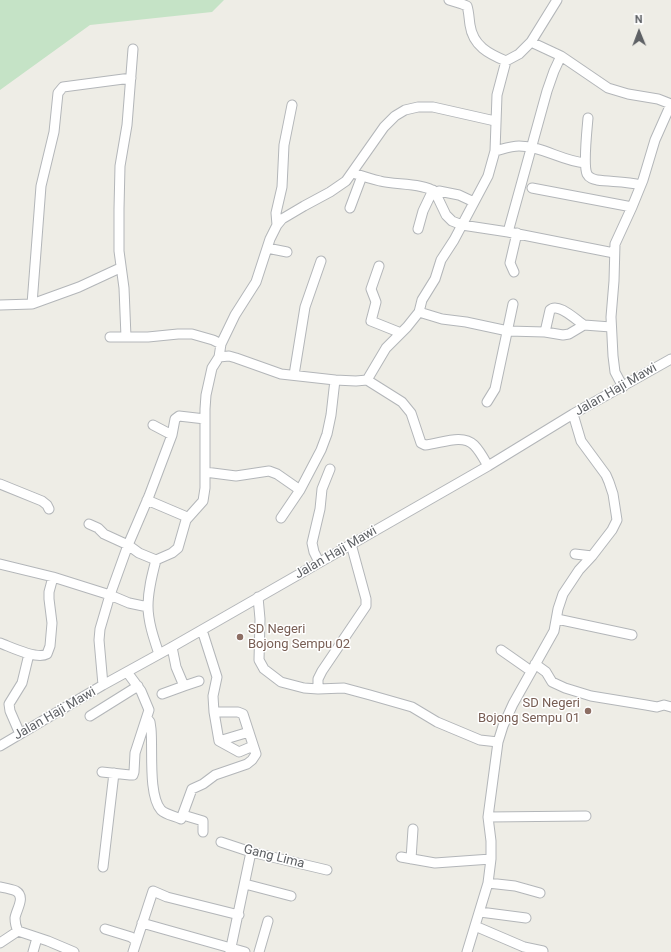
<!DOCTYPE html>
<style>
body{margin:0}
#map{position:relative;width:671px;height:952px;overflow:hidden;background:#eeede6;font-family:Roboto,sans-serif}
canvas{display:block}
.north{position:absolute;left:619px;top:12px;width:40px;height:40px;-webkit-text-stroke:3px #fff;paint-order:stroke;rotate:359deg;font-size:11px;font-weight:700;line-height:16px;text-align:center;color:#5e6165}
.north::after{content:'';display:block;margin:auto;width:14px;height:18px;background:#5e6165;clip-path:polygon(50% 0,100% 100%,50% 72%,0 100%)}
</style>
<div id="map">
<canvas width="671" height="952"></canvas>
<div class="north">N</div>
</div>
<script>
const g = document.querySelector('canvas').getContext('2d');
g.lineJoin = 'round';
function paint(path, color) {
  g.fillStyle = color;
  g.fill(path, 'evenodd');
}
function stroke(path, color, width, dash) {
  g.strokeStyle = color;
  g.lineWidth = width;
  g.lineCap = dash ? 'butt' : 'round';
  g.setLineDash(dash || []);
  g.stroke(path);
}
function drawText(font, color, halo, rows, align = 'center') {
  g.font = font + ' Roboto,sans-serif';
  g.lineWidth = 3;
  g.setLineDash([]);
  g.textBaseline = 'middle';
  g.strokeStyle = halo;
  g.fillStyle = color;
  for (const [text, x, y, turn = 0] of rows) {
    g.save();
    g.translate(x, y);
    g.rotate((+turn || 0) * Math.PI / 180);
    g.textAlign = isNaN(turn) ? turn : align;
    if (halo) g.strokeText(text, 0, 0);
    g.fillText(text, 0, 0);
    g.restore();
  }
}
paint(new Path2D(`
 M 0,0 L 224,0 L 212,12 L 90,25 L 0,90 Z`), '#c5e3c6');
const minor = new Path2D(`
 M 449,0 L 462,4 L 467,6 C 469,12 469,19 470,25 C 473,46 489,54 506,61 L 519,54 L 531,42 L 557,0
 M 531,42 L 561,56 L 608,88 L 628,94 L 658,99 L 671,104 L 655,140 L 643,180 L 632,207 L 615,244 L 614,281 L 611,317 L 613,356 L 615,372 L 623,387
 M 588,118 C 587,130 583,165 587,174 C 589,178 593,179 597,180 C 612,182 626,181 641,185
 M 495,151 C 503,149 511,146 519,146 C 542,146 562,161 585,163
 M 353,173 C 362,176 371,179 380,181 C 394,185 424,183 435,192 L 446,215 L 452,221 L 462,225 L 508,232 L 614,253
 M 532,188 L 632,207
 M 439,191 L 459,195 L 474,202
 M 350,208 L 362,176
 M 277,225 L 276,213 L 282,187 L 284,145 L 292,105
 M 418,229 L 423,211 L 433,190
 M 508,232 L 547,91 L 554,71 L 561,56
 M 267,248 L 287,252
 M 379,266 L 371,289 L 376,302 L 371,321 L 401,333
 M 514,272 L 510,263 L 517,233
 M 32,304 L 41,186 L 54,132 L 58,93 L 63,87 L 131,78
 M 0,305 L 32,304 L 79,287 L 120,268
 M 419,312 L 442,319 L 466,322 L 508,331 L 545,332 L 563,335 L 569,334 L 584,325 L 611,327
 M 545,332 L 550,310 C 558,302 576,320 584,325
 M 110,337 L 148,337 L 178,334 L 192,334 L 213,340 L 221,344
 M 126,337 L 124,288 L 119,251 L 119,209 L 120,166 L 127,125 L 133,49
 M 219,357 L 229,356 L 236,358 L 281,374 L 335,380 L 356,381 L 367,380 L 402,402 L 411,413 L 421,443 L 425,445 C 440,444 462,433 474,445 C 480,451 484,459 488,466
 M 294,375 L 305,307 L 321,261
 M 367,380 L 386,348 L 407,327 L 419,312 L 422,300 L 435,279 L 441,260 L 454,240 L 488,176 L 495,151 L 497,95 L 506,61
 M 487,402 L 495,389 L 513,304
 M 153,425 L 172,435
 M 205,472 L 236,476 L 269,471 L 277,474 L 300,490
 M 0,484 L 42,501 L 47,505 L 49,509
 M 147,500 L 187,517
 M 281,518 L 300,490 L 321,450 L 327,434 L 331,415 L 335,380
 M 89,524 L 98,528 L 104,534 L 128,545 L 139,553 L 156,560 L 172,553 L 178,548 L 186,520 L 203,501 L 205,488 L 205,409 L 206,395 L 212,368 L 219,357 L 221,344 L 235,315 L 256,282 L 270,239 L 277,225 L 282,219 L 304,206 L 330,192 L 346,181 L 384,127 L 395,116 L 405,110 L 418,107 L 433,107 L 495,121
 M 575,554 L 592,556
 M 156,560 C 152,575 148,590 148,606 C 148,622 154,639 159,654
 M 319,562 L 314,552 L 312,543 L 320,509 L 322,489 L 330,469
 M 0,564 L 53,577 L 110,595 L 129,603 L 148,607
 M 258,597 L 260,619 L 259,660 L 264,669 L 281,682 L 304,688 L 318,689 L 344,688 L 370,695 L 412,707 L 437,722 L 480,740 L 498,742
 M 557,619 L 632,635
 M 202,630 L 217,677 L 213,696 L 214,712 L 219,741 L 249,732
 M 0,643 C 11,647 37,660 47,654 L 50,646 L 52,623 L 49,599 L 49,592 L 53,577
 M 501,650 L 531,671
 M 535,664 L 546,672 L 552,682 L 565,688 L 591,696 L 646,705 L 657,707 L 664,705 L 671,707
 M 103,685 L 99,640 L 100,629 L 110,595 L 128,545 L 149,496 L 172,435 L 175,419 L 179,416 L 205,419
 M 184,686 L 199,681
 M 318,689 L 318,679 L 322,671 L 366,606 L 366,599 L 351,544
 M 162,694 L 184,686 L 176,667 L 172,647
 M 90,716 L 138,686
 M 147,718 L 150,722 L 151,729 C 153,749 148,795 161,810 C 166,815 175,816 181,819 L 192,789 L 203,784 L 215,775 L 247,764 L 252,760 L 256,754 L 243,714 L 238,712 L 214,712
 M 20,734 L 10,711 L 9,704 L 22,683 L 29,654
 M 219,741 L 239,752 L 253,746
 M 0,746 L 103,685 L 172,647 L 488,466 L 573,414 L 671,359
 M 102,772 L 130,775 L 133,775 L 134,772 L 135,753 L 149,710 L 141,691 L 127,672
 M 183,815 L 203,821 L 203,832
 M 488,817 L 586,816
 M 221,842 L 251,852 L 327,870
 M 401,857 L 435,863 L 491,859
 M 411,859 L 413,829
 M 103,867 L 114,773
 M 488,883 L 515,886 L 540,893
 M 245,884 L 291,896
 M 0,887 C 5,888 11,889 16,891 C 26,897 16,910 15,918 C 15,923 16,927 18,931 L 48,941 L 74,952
 M 480,912 L 526,918
 M 142,923 L 245,952
 M 475,926 L 524,947 L 543,951
 M 105,929 L 131,937 L 136,941
 M 0,943 L 18,931
 M 33,952 L 37,938
 M 133,952 L 153,891 L 167,897 L 239,915
 M 230,952 L 251,852
 M 259,952 L 268,921
 M 467,952 L 488,883 L 491,859 L 491,841 L 488,817 L 498,742 L 503,726 L 513,704 L 554,631 L 558,609 L 563,594 L 579,570 L 592,556 L 612,530 L 617,520 L 613,494 L 609,482 L 606,475 L 581,441 L 573,414`);
stroke(minor, '#b3b6b9', 11);
stroke(minor, '#fff', 9);
for (const [x, y, r, color] of [
 [240,637,4,"#8d6e63"],
 [588,711,4,"#8d6e63"]
]) {
  const dot = new Path2D();
  dot.arc(x, y, r, 0, 2 * Math.PI);
  g.fillStyle = color;
  g.fill(dot);
  stroke(dot, '#fff', 1.5);
}
drawText('13px', '#5e6165', '#fff', [
 ["Jalan Haji Mawi",616,390,-30],
 ["Jalan Haji Mawi",336,553,-30],
 ["Jalan Haji Mawi",55,714,-30],
 ["Gang Lima",274,857,14]
]);
drawText('13px', '#785e54', '#fff', [
 ["SD Negeri",248,630],
 ["Bojong Sempu 02",248,645],
 ["SD Negeri",580,704,"right"],
 ["Bojong Sempu 01",580,719,"right"]
], 'left');
</script>
